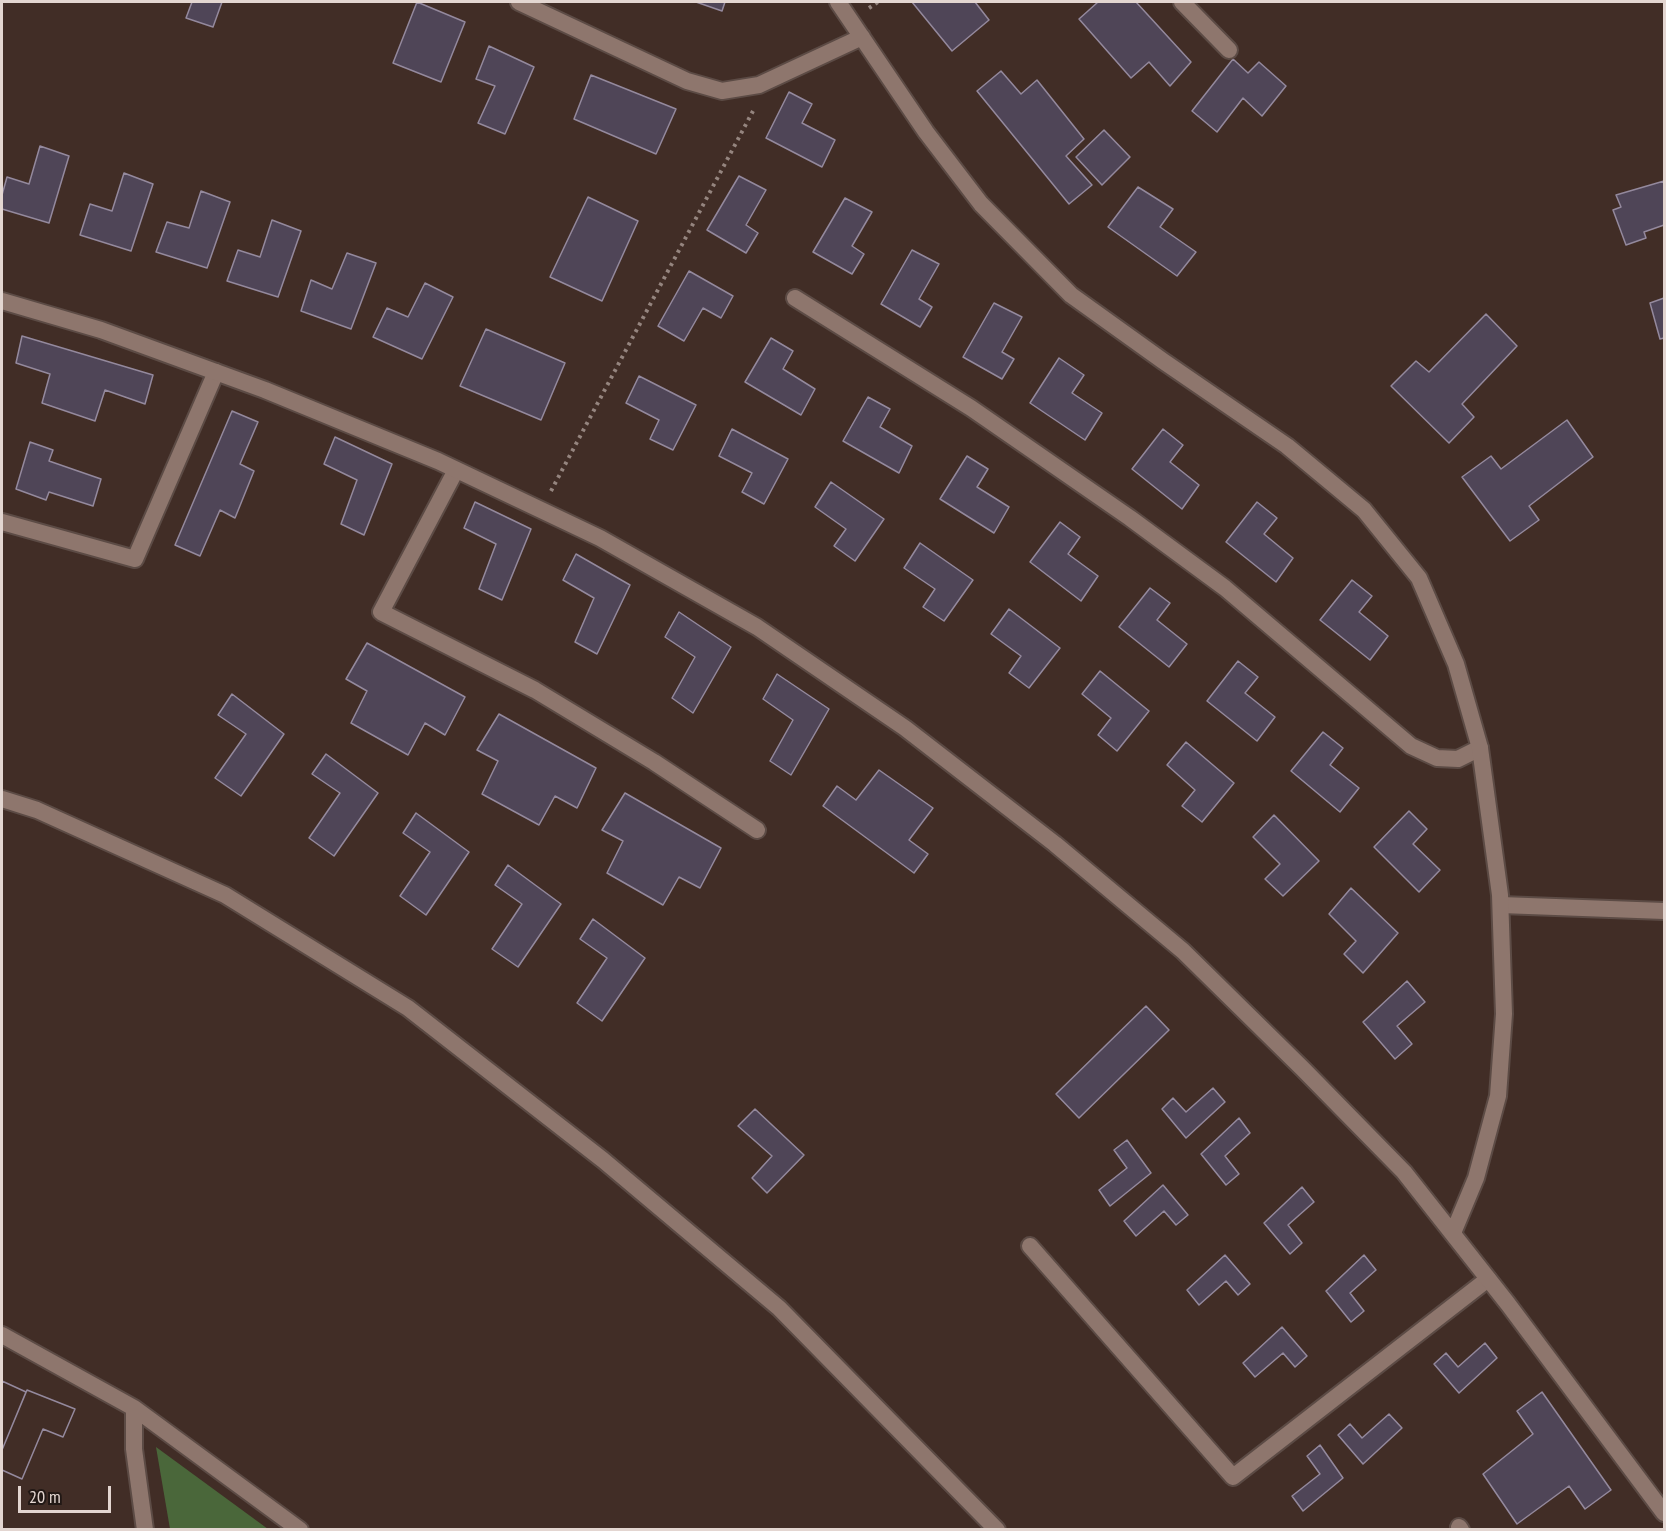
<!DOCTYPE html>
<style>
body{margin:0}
#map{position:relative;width:1666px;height:1531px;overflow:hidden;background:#412d26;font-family:"PT Sans Narrow",sans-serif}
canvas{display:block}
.frame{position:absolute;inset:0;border:3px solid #e3d6d1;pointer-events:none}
.scale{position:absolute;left:18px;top:1486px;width:93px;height:27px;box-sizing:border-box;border:3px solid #e3d6d1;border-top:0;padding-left:8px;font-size:18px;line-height:21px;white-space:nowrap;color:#e3d6d1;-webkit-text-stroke:4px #211815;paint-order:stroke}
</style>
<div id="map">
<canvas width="1666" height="1531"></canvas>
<div class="frame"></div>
<div class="scale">20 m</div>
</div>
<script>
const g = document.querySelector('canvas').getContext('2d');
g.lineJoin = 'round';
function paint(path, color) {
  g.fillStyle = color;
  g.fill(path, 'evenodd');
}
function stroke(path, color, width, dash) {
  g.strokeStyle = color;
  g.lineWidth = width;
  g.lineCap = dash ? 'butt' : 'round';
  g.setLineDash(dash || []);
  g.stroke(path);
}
paint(new Path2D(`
 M 156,1447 L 268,1529 L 170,1529 Z`), '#4a673a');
const building = new Path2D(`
 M 192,2 L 222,2 L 213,27 L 186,18 Z
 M 417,2 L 465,22 L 441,82 L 393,63 Z
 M 696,2 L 725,2 L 722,11 Z
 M 912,2 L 975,2 L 989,20 L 952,51 Z
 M 1098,2 L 1136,2 L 1191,62 L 1170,86 L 1149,62 L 1131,78 L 1079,19 Z
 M 489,46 L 534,67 L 505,134 L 478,123 L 495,86 L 476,79 Z
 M 1233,59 L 1248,73 L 1259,62 L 1286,86 L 1262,116 L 1243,98 L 1217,132 L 1192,111 Z
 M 1001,71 L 1021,94 L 1037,80 L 1084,139 L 1066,156 L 1092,185 L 1069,204 L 977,91 Z
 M 591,75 L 676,109 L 656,154 L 574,119 Z
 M 789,92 L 812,104 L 802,123 L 835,140 L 822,167 L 766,138 Z
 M 1104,130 L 1130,157 L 1102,185 L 1076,157 Z
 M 40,146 L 69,156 L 49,223 L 2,209 L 2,195 L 7,177 L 29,184 Z
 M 124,173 L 153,184 L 131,251 L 80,235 L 90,204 L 112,211 Z
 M 739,176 L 766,190 L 746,225 L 758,233 L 746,253 L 707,230 Z
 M 1664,181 L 1664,225 L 1644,232 L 1646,238 L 1626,245 L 1613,210 L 1621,207 L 1616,195 Z
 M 1138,187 L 1173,209 L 1160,227 L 1196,252 L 1177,276 L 1108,227 Z
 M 201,191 L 230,202 L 207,268 L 156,252 L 167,222 L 189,228 Z
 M 588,197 L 638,221 L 602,301 L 550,277 Z
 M 845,198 L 872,212 L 852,246 L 864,254 L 852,274 L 813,252 Z
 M 272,220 L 301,231 L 278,297 L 227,281 L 238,250 L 260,257 Z
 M 912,250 L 939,264 L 919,299 L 932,307 L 920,327 L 881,304 Z
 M 347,253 L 376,263 L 351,329 L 301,311 L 311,280 L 332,289 Z
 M 689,271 L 733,296 L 721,318 L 703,308 L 684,341 L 658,326 Z
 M 425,283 L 453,297 L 422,359 L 373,337 L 387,308 L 408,317 Z
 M 1664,298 L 1664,338 L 1660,339 L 1650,303 Z
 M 994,303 L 1022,317 L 1002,352 L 1014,359 L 1002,379 L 963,357 Z
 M 1486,314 L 1517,346 L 1462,404 L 1474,417 L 1449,443 L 1391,386 L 1416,361 L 1429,372 Z
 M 486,329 L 565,363 L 541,420 L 460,386 Z
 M 22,336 L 153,375 L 145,404 L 105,390 L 95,421 L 42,403 L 50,374 L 16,363 Z
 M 771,338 L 793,351 L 783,369 L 815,389 L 801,415 L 745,382 Z
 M 1059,358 L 1084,375 L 1072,393 L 1102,413 L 1085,440 L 1030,403 Z
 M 639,376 L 696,405 L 673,450 L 650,439 L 659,420 L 626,403 Z
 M 868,397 L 890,409 L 880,427 L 912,446 L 899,473 L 843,441 Z
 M 232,411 L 258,422 L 240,464 L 254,471 L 235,518 L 220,510 L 200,556 L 175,545 Z
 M 1567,420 L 1593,457 L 1529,506 L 1539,520 L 1510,541 L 1462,477 L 1491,456 L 1501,469 Z
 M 732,429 L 788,459 L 764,504 L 742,492 L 752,473 L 719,456 Z
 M 1163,429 L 1183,445 L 1170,462 L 1199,485 L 1182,509 L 1132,469 Z
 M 335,437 L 392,464 L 364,535 L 341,524 L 357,480 L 324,464 Z
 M 30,442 L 53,450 L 49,461 L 101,479 L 93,506 L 49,492 L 46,500 L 16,489 Z
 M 967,456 L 988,469 L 977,487 L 1009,507 L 994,533 L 940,499 Z
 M 831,482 L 884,519 L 855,561 L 834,546 L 846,529 L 815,507 Z
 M 475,502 L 531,529 L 502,600 L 479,589 L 496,544 L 464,528 Z
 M 1257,502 L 1277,518 L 1264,534 L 1293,558 L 1276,582 L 1226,542 Z
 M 1060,522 L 1080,537 L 1068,554 L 1098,576 L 1081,601 L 1030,562 Z
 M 920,543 L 973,580 L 944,621 L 923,607 L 935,589 L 904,568 Z
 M 576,554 L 630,585 L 597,654 L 575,642 L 594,598 L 563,580 Z
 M 1352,580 L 1372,596 L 1359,612 L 1388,636 L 1370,660 L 1320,620 Z
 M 1150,588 L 1170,603 L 1157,620 L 1187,644 L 1169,667 L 1119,627 Z
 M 1009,609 L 1060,648 L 1029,688 L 1009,673 L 1021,656 L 991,634 Z
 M 679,612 L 731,647 L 693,713 L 672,698 L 695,657 L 665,637 Z
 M 367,643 L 465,697 L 445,735 L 425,723 L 408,755 L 351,723 L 367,691 L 346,679 Z
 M 1238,661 L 1258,677 L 1245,693 L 1275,717 L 1257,741 L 1207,701 Z
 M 1100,671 L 1149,711 L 1117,751 L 1098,735 L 1111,718 L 1082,694 Z
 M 777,674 L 829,709 L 791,775 L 770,761 L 793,720 L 763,699 Z
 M 232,694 L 284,734 L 241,796 L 215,778 L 246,734 L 218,715 Z
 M 499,714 L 596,768 L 577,808 L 555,796 L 539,825 L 482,794 L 498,761 L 477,750 Z
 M 1323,732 L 1343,748 L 1330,765 L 1359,788 L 1340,812 L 1291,771 Z
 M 1186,742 L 1234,783 L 1202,822 L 1182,806 L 1195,790 L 1167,765 Z
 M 326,754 L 378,793 L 334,856 L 309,838 L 340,793 L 312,774 Z
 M 879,770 L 933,808 L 909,840 L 928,854 L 914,873 L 823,806 L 837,786 L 856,800 Z
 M 625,793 L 721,848 L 700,888 L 679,877 L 663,905 L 607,873 L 623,841 L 602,830 Z
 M 1409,811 L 1427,829 L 1413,844 L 1440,870 L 1419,892 L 1374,847 Z
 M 416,813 L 469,852 L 426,915 L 400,896 L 430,852 L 403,833 Z
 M 1274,815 L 1319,861 L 1283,896 L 1265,879 L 1280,864 L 1253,837 Z
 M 508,865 L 561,904 L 518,967 L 492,949 L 522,904 L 495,885 Z
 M 1351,888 L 1398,933 L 1363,973 L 1344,954 L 1356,941 L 1329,914 Z
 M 593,919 L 645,958 L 602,1021 L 577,1003 L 607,958 L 580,939 Z
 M 1407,981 L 1425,1002 L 1397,1026 L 1412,1044 L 1395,1059 L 1363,1022 Z
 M 1146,1006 L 1169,1030 L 1079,1118 L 1056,1094 Z
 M 1213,1088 L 1225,1102 L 1186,1138 L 1162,1109 L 1173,1098 L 1186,1112 Z
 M 755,1109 L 804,1155 L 767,1193 L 752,1178 L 772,1156 L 738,1126 Z
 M 1239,1118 L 1250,1133 L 1225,1156 L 1239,1174 L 1226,1185 L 1201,1154 Z
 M 1127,1140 L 1151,1173 L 1110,1206 L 1099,1190 L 1127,1168 L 1114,1150 Z
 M 1163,1185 L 1188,1215 L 1176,1225 L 1164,1211 L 1136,1236 L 1124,1221 Z
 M 1302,1187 L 1314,1202 L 1288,1225 L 1302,1243 L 1290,1254 L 1264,1223 Z
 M 1225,1255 L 1250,1284 L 1238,1295 L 1226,1281 L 1199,1305 L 1187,1290 Z
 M 1364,1255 L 1376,1270 L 1350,1293 L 1364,1311 L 1351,1322 L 1326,1291 Z
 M 1282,1327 L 1307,1356 L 1295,1367 L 1283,1353 L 1255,1377 L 1243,1363 Z
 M 1485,1343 L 1497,1358 L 1459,1393 L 1434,1364 L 1446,1353 L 1458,1367 Z
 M 2,1381 L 26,1392 L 2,1450 Z
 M 2,1381 L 26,1392 L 2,1450 Z
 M 27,1390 L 75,1409 L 63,1437 L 43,1429 L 22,1479 L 2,1470 L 2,1450 Z
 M 27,1390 L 75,1409 L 63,1437 L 43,1429 L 22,1479 L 2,1470 L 2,1450 Z
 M 1542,1392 L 1611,1490 L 1585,1509 L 1569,1486 L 1517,1524 L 1483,1474 L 1533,1434 L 1517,1411 Z
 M 1389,1414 L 1402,1428 L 1363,1464 L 1338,1435 L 1350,1424 L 1362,1438 Z
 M 1320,1445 L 1343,1478 L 1303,1511 L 1292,1496 L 1320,1474 L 1307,1456 Z`);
paint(building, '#4f4557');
stroke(building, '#94899d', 1.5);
const service = new Path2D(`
 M 1182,2 L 1229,50
 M 795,298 L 971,408 L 1130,518 L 1225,588 L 1411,746 L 1437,758 L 1458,759 L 1480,748
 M 456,470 L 381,612 L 535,690 L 654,762 L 757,830
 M 2,522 L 135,559 L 216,372
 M 1501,905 L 1664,911
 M 1030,1246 L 1233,1477 L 1488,1279
 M 1459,1527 L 1461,1530`);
const minor = new Path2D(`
 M 519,2 L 687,81 L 722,91 L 759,85 L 862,37
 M 838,2 L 926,132 L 981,204 L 1071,295 L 1163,361 L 1287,446 L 1364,510 L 1419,578 L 1456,664 L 1480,748 L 1500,895 L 1504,1014 L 1498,1096 L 1476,1178 L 1453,1233
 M 2,301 L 101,330 L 265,390 L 438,461 L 600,538 L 757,627 L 905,728 L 1055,844 L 1183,951 L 1303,1069 L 1404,1172 L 1508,1304 L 1664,1513
 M 2,799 L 37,810 L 225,895 L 408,1008 L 603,1160 L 779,1308 L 997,1530
 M 2,1335 L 134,1408 L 300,1530
 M 134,1408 L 134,1449 L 145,1530`);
stroke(service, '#5c4b45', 20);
stroke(minor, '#5c4b45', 20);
stroke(new Path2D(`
 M 869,8 L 878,2
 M 551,491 L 753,111`), '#95857f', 4, [3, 4.5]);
stroke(service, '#8e766d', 16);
stroke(minor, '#8e766d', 16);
</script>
